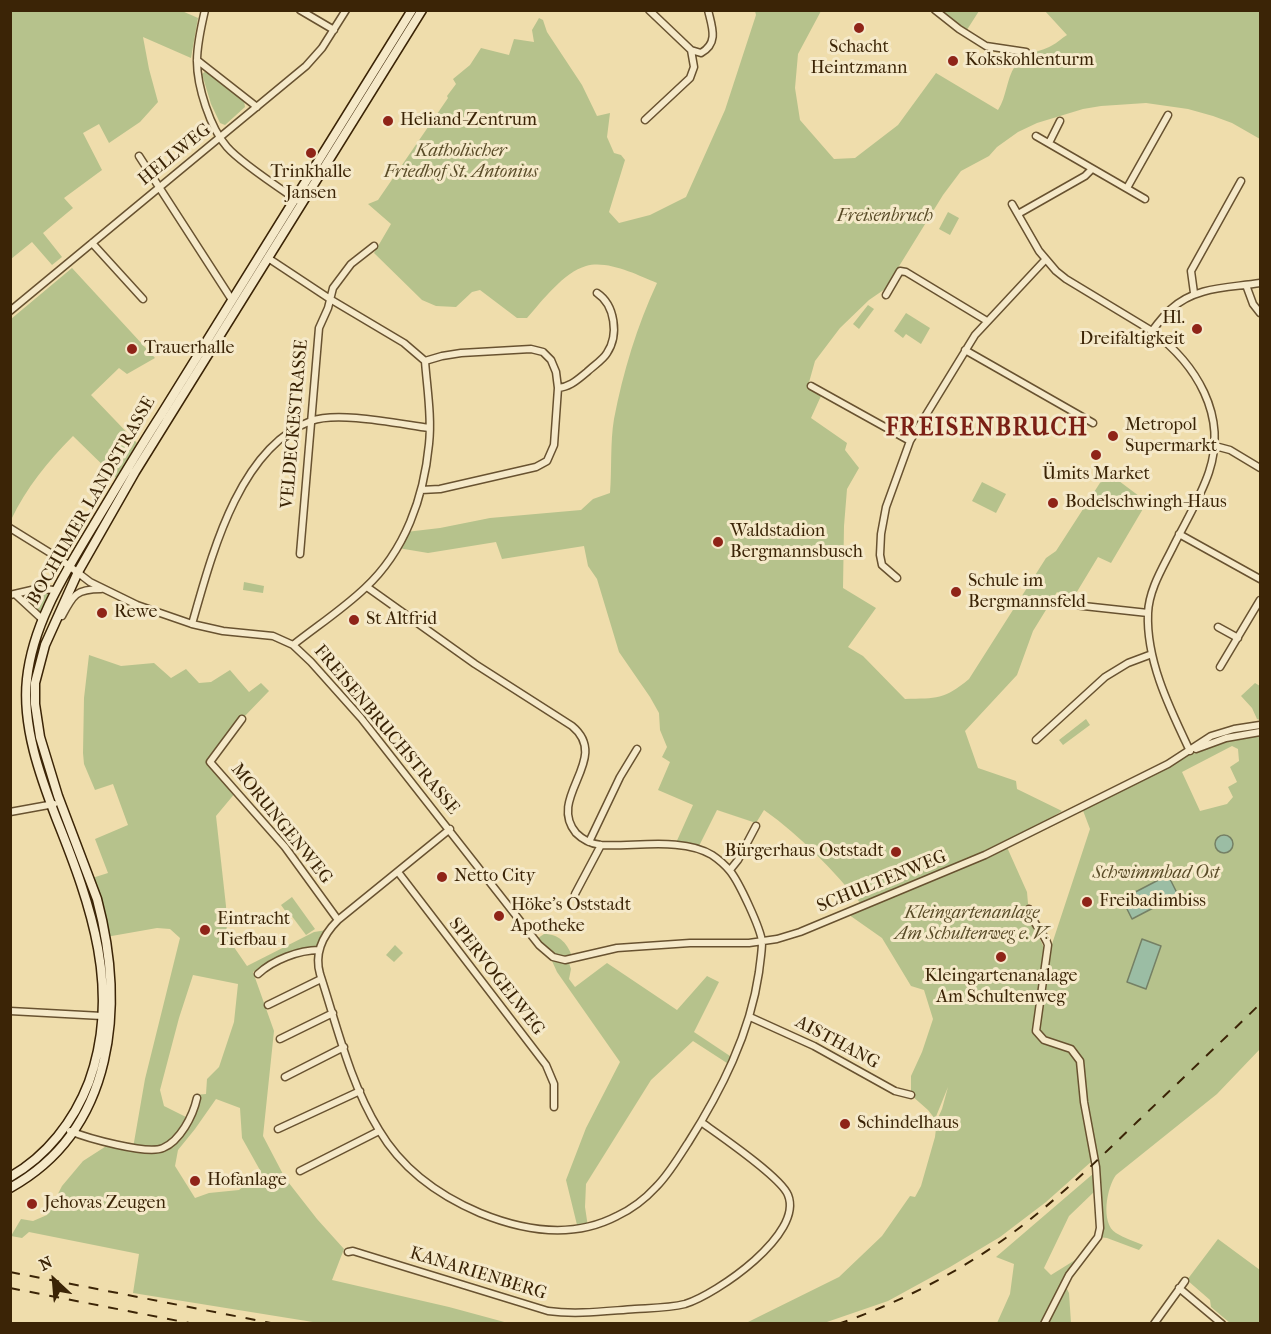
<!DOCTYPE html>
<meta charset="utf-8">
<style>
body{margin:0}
#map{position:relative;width:1271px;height:1334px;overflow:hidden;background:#efddac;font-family:"IM FELL French Canon",serif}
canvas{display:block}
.frame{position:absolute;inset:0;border:12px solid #3b2406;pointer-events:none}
.north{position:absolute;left:24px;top:1250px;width:60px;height:60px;-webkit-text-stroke:4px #f5e9c9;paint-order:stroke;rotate:334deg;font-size:16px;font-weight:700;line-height:24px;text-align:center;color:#3b2406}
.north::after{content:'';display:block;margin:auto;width:21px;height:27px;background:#3b2406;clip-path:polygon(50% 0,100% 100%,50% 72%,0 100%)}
</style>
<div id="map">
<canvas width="1271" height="1334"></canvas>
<div class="frame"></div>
<div class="north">N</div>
</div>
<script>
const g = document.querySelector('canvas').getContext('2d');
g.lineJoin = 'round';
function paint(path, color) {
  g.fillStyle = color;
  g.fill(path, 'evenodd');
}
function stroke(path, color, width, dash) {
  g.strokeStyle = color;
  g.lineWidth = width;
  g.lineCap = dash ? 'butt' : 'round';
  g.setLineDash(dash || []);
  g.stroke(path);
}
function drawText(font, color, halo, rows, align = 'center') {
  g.font = font + ' "IM FELL French Canon",serif';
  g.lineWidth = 6;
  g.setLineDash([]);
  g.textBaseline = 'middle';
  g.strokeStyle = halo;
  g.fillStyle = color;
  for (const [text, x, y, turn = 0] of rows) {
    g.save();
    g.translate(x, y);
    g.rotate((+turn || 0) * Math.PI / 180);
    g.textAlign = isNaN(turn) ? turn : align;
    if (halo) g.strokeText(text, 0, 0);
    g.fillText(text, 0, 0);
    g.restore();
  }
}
paint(new Path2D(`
 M 182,11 L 198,18 L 191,58 L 143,37 L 149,69 L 158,102 L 140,122 L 109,143 L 99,124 L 83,133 L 102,170 L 64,198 L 73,208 L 43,233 L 62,257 L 52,265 L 32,242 L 11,259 L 11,11 Z
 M 755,11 L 821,11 L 798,54 L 795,88 L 800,120 L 834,159 L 855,158 L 898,125 L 936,73 L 998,110 C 1007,96 1006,80 1015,66 C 1026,51 1038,53 1051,46 C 1057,43 1062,38 1067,35 L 1045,11 L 1260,11 L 1260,139 L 1232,123 L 1213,116 L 1188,109 L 1146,103 L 1101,106 L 1083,109 L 1037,123 L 1018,132 L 997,147 L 989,156 L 961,171 L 943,195 L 885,289 L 869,300 L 840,328 L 815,361 L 808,386 L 821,396 L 811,418 L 847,443 L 845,450 L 859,468 L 847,489 L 844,526 L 843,588 L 876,608 L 848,647 L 863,656 L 905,699 C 937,698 944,700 969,679 L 1046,558 L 1056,551 L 1107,472 L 1147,502 L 1111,563 L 1098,557 L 1072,600 L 1057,592 L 1033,631 L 1017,675 L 965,731 L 978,768 L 1016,781 L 1017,789 L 1062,811 L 1006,845 L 1027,892 L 1029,915 L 1045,950 L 1052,944 L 1090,829 L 1082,808 L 1190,751 L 1260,732 L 1260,1049 L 1217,1094 L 1116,1175 C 1107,1187 1100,1223 1116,1233 C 1124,1238 1134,1241 1143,1245 L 1139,1250 L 1107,1238 L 1098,1237 L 1099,1186 L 1092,1161 L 1046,1202 L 1000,1237 L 950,1267 L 888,1301 L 824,1323 L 746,1323 L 839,1277 L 882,1236 L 910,1196 L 915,1197 L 921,1186 L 935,1137 L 937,1120 L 942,1109 L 948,1087 L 935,1119 L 928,1110 L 911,1095 L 911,1076 L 922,1052 L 933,1019 L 924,990 L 911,986 L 882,938 L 845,912 L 862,905 C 832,869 802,837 764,810 L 756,823 L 717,810 L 698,848 L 675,845 L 693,805 L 658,790 L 670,762 L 662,757 L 667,747 L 660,730 L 659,713 L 650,697 L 619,652 L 597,579 L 588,566 L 584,546 L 502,559 L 496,542 L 428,553 L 398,548 L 406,532 L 440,528 L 490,518 L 581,510 L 593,499 L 610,493 C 612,469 610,443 614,419 C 623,372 637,326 657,283 C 637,275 608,260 586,266 C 564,272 542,301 527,318 L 517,318 L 480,290 L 472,292 L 456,307 L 436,306 L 422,300 L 374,253 L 391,224 L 368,204 L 378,200 L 448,98 L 447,96 L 456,84 L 453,79 L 470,65 L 481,48 L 509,55 L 514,39 L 534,42 L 532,30 L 539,18 L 543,20 L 547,32 L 582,85 L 597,116 L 610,113 L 607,137 L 614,153 L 621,155 L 625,160 L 609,212 L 619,223 L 650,215 L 686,197 L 725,110 L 756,15 ZM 1232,746 L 1238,749 L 1239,761 L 1230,767 L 1237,782 L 1228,787 L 1233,797 L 1227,804 L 1200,811 L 1182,772 Z
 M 931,11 L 979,11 L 963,36 Z
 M 206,71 L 244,101 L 245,107 L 225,125 L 220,123 L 211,104 L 202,74 Z
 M 948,212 L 959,218 L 950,235 L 939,229 Z
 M 72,268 L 155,358 L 127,374 L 119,368 L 91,395 L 137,443 L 116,478 L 73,436 C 48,461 26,488 11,520 L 11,319 Z
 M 868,305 L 874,309 L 859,329 L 853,324 Z
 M 906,313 L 930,328 L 921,344 L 906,334 L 903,338 L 894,331 Z
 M 982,482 L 1006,494 L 996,513 L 972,501 Z
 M 244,582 L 264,586 L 263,593 L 243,590 Z
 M 55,590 L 42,619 L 16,594 Z
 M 89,655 L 121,666 L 154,663 L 171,678 L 186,669 L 199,683 L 211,682 L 230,670 L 249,692 L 261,683 L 269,691 L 242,719 L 210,762 L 236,792 L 216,816 L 226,906 L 227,937 L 247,966 L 314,932 L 327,930 L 319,947 C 300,944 270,963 253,972 L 274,1031 L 263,1136 L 285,1178 L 317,1219 L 344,1249 L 332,1280 L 449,1307 L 508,1323 L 319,1323 L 133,1293 L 139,1254 L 29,1232 L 22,1238 L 11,1236 L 21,1219 L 33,1221 L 47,1215 L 62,1186 L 83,1161 L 111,1143 L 133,1148 L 145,1079 L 180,938 L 170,929 L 157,928 L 106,937 L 89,879 L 108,873 L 95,839 L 128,825 L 113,784 L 95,790 L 84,764 L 83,753 L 84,698 ZM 193,975 L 238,984 L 234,1022 L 219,1067 L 207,1079 L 206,1094 L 195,1095 L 191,1110 L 186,1117 L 164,1106 L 160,1090 L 179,1018 ZM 216,1099 L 240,1108 L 242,1138 L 261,1172 L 239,1190 L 209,1193 L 195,1198 L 175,1166 L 178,1150 L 195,1129 Z
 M 1255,683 L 1260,686 L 1260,720 L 1257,719 L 1252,708 L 1241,696 Z
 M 1086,719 L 1090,725 L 1063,745 L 1059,740 Z
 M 292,897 L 315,929 L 306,935 L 291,915 L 289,916 L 281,905 Z
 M 544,934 C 560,934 568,944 573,959 L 568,960 L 571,969 L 569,979 L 575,987 L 607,963 L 677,1010 L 707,976 L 719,982 L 694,1032 L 733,1058 L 730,1065 L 693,1041 L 651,1080 L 586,1184 L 585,1207 L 588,1227 L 578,1229 L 566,1180 L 586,1128 L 620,1062 L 557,972 L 552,961 L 552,956 L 535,940 Z
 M 395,945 L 403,953 L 394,962 L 386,955 Z
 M 1094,1173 L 1095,1191 L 1069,1216 L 1044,1268 L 1051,1275 L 1080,1257 L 1062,1279 L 1069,1293 L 1071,1323 L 997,1323 L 1010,1294 L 1014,1264 L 996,1257 Z
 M 1218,1239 L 1260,1270 L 1260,1323 L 1230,1323 L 1211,1307 L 1210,1300 L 1187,1280 Z`), '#b6c28c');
const water = new Path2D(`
 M1215 844a9 9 0 1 1 18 0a9 9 0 1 1-18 0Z
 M 1168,875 L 1178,895 L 1132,919 L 1122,899 Z
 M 1142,939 L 1161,946 L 1146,989 L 1127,982 Z`);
paint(water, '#9bbda4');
stroke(water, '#758065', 1.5);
const street = new Path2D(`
 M 205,10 C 201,27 197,44 197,61 C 197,86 210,128 227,147 C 241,163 278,187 297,200
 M 300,10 L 334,30
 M 649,10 L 691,50 L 701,53 C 719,43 712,27 708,10
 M 935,10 L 959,29 L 986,46 L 1026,52
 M 197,60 L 257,107
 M 645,120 L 690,78 L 694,67 L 691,50
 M 1036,136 L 1145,199
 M 1049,143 L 1060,121
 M 139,156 L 232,300
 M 1127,188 L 1168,115
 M 1012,204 L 1039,251 L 1056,271 L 1066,279 L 1152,331 C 1196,364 1228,415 1209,472 C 1200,499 1184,524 1172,549 C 1162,569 1149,590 1148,613 C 1146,661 1170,709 1190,751
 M 1018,214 L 1085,176 L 1092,169
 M 92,243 L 143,299
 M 268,258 L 330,299 L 404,343 L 425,361 C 427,388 432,417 429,444 C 424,497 405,551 365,588 C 343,609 317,626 293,645
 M 1246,285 L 1253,304 L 1260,313
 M 1194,293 L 1191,271 L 1241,181
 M 886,295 L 900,271 L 906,272 L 987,321
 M 10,311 L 306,66 L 322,48 L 346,10
 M 1152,331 C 1158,323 1164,315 1171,309 C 1196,286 1229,288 1260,283
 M 965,350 L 1093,423
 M 811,386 L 910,441
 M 558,388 C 570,387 577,380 587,372 C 593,366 603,360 607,353 C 619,335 615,305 597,293
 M 1215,446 L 1230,450 L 1260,468
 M 421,490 L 440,489 L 536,467 L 547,461 L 554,445 L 558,388 L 556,372 L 551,360 L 543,352 L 531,349 L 461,353 L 442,356 L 425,361
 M 10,528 L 60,559 L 90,582 L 137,605 L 192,624 L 223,631 L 273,636 L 293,645 L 311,662 L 361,718 L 539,945 L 553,957 L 565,960 L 617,948 L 690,943 L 749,943 L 777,939 L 800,932 L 985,855 L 1168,764 L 1211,736 L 1234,729 L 1260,725
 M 1179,534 L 1260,579
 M 300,554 L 319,328 L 328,308 L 333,288 L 351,264 L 374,246
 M 897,578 L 882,565 L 880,555 L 881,534 L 886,507 L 910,441 L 975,335 L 1045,260
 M 367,587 L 475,664 L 572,726 C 612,759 546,797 576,833 C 583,840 591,844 601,845 C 634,847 683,837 712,855 C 718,859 725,865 730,871 C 739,882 761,929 762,942 C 762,952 760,962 759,972 C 750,1034 721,1091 688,1143 C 678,1158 669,1174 656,1187 C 645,1199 632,1209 617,1216 C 573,1239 524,1231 480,1213 C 440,1196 402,1169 379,1130 C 350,1083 337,1026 320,974 C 314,953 323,935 338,920 L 450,829
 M 15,594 L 42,619
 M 10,595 L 36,589 L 56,590
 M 1065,604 L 1148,613
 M 62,616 C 73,595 76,589 101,589
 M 192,624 C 211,558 238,448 311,421 C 338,411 399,424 429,428
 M 1218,627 L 1238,638
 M 1220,667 L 1260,600
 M 242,719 L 210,762 L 285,847 L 338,920
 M 1036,740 L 1105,677 L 1128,663 L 1152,654
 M 1196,749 L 1226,738 L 1260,732
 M 10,812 L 54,804
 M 589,842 L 620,777 L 637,749
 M 730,870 L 738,860 L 756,826
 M 398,872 L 546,1065 L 554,1084 L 554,1107
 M 575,894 L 601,845
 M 1029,909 C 1032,924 1044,932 1048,945 L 1036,1031 L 1044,1040 L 1071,1049 L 1080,1061 L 1084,1102 L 1096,1167 L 1100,1228 L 1098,1237 L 1069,1275 L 1044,1324
 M 258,974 C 273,960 299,950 319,950
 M 268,1005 L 321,979
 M 10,1011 L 102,1016
 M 750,1017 L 814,1046 L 895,1091 L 911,1095
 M 280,1039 L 333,1013
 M 285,1077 L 344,1047
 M 278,1129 L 360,1091
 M 70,1131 C 87,1138 147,1155 163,1148 C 180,1141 193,1116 197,1098
 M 300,1171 L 379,1131
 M 348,1252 L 353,1251 L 548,1311 C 577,1315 606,1311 635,1309 C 651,1308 669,1308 685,1304 C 717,1294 804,1234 788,1195 C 781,1177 719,1135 701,1122
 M 1179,1288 L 1222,1324
 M 1154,1324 L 1185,1281`);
const secondary = new Path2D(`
 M 10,1177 C 47,1156 74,1121 89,1082 C 122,991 91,905 57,820 C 40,776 22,726 27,679 C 33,623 64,575 92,528 C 115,490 137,452 161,415 C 244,280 329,145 412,10
 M 10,1188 C 116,1129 125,1005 97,899 L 58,796 L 40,737 L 35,704 L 35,683 L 45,645 L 78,572 L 135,472 L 422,10`);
stroke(street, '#685230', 9);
stroke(secondary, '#3b2406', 11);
stroke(street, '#f5e9c9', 6);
stroke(secondary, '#f5e9c9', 8);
stroke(new Path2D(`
 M 10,1272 L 276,1324
 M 10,1288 L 194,1324
 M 838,1324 C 905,1301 971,1266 1027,1222 C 1066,1191 1102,1156 1138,1121 C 1179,1082 1220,1043 1260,1004`), '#3b2406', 2, [10, 10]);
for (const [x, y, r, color] of [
 [859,28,6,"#8f2418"],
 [953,61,6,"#8f2418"],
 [388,121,6,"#8f2418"],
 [311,153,6,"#8f2418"],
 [1197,329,6,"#8f2418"],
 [132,349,6,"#8f2418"],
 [1113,436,6,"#8f2418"],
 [1096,455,6,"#8f2418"],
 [1053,503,6,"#8f2418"],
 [718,542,6,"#8f2418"],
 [956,592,6,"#8f2418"],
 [102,613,6,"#8f2418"],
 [354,620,6,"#8f2418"],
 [896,852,6,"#8f2418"],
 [442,877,6,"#8f2418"],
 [1087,902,6,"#8f2418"],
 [499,916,6,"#8f2418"],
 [205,930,6,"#8f2418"],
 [1001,957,6,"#8f2418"],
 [845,1124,6,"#8f2418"],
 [195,1181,6,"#8f2418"],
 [32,1204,6,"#8f2418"]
]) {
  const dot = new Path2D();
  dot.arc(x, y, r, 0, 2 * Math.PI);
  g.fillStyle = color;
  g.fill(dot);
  stroke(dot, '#f5e9c9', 2);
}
drawText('18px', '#3b2406', '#f5e9c9', [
 ["Schacht",859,48,"center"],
 ["Heintzmann",859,69,"center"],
 ["Kokskohlenturm",965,61],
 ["Heliand-Zentrum",400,121],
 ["Trinkhalle",311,173,"center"],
 ["Jansen",311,194,"center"],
 ["Hl.",1185,319,"right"],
 ["Dreifaltigkeit",1185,340,"right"],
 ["Trauerhalle",144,349],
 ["Metropol",1125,426],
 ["Supermarkt",1125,447],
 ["Ümits Market",1096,475,"center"],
 ["Bodelschwingh-Haus",1065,503],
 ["Waldstadion",730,532],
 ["Bergmannsbusch",730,553],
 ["Schule im",968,582],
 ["Bergmannsfeld",968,603],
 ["Rewe",114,613],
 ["St Altfrid",366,620],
 ["Bürgerhaus Oststadt",884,852,"right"],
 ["Netto City",454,877],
 ["Freibadimbiss",1099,902],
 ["Höke's Oststadt",511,906],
 ["Apotheke",511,927],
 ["Eintracht",217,920],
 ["Tiefbau 1",217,941],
 ["Kleingartenanalage",1001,977,"center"],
 ["Am Schultenweg",1001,998,"center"],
 ["Schindelhaus",857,1124],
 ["Hofanlage",207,1181],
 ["Jehovas Zeugen",44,1204]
], 'left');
drawText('italic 18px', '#5a4c28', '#f5e9c9', [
 ["Katholischer",461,152],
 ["Friedhof St. Antonius",461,173],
 ["Freisenbruch",885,217],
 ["Schwimmbad Ost",1156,874],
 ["Kleingartenanlage",972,914],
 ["Am Schultenweg e. V.",972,935]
]);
drawText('18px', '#3b2406', '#f5e9c9', [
 ["HELLWEG",175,155,-39],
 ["VELDECKESTRASSE",295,424,-85],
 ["BOCHUMER LANDSTRASSE",92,501,-60],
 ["FREISENBRUCHSTRASSE",386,730,50],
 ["MORUNGENWEG",281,824,51],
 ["SCHULTENWEG",882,882,-22],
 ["SPERVOGELWEG",496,977,52],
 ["AISTHANG",837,1043,28],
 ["KANARIENBERG",478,1274,17]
]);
g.letterSpacing = '1.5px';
drawText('bold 24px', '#7a1f14', '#f5e9c9', [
 ["FREISENBRUCH",987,429]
]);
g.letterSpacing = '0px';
</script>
